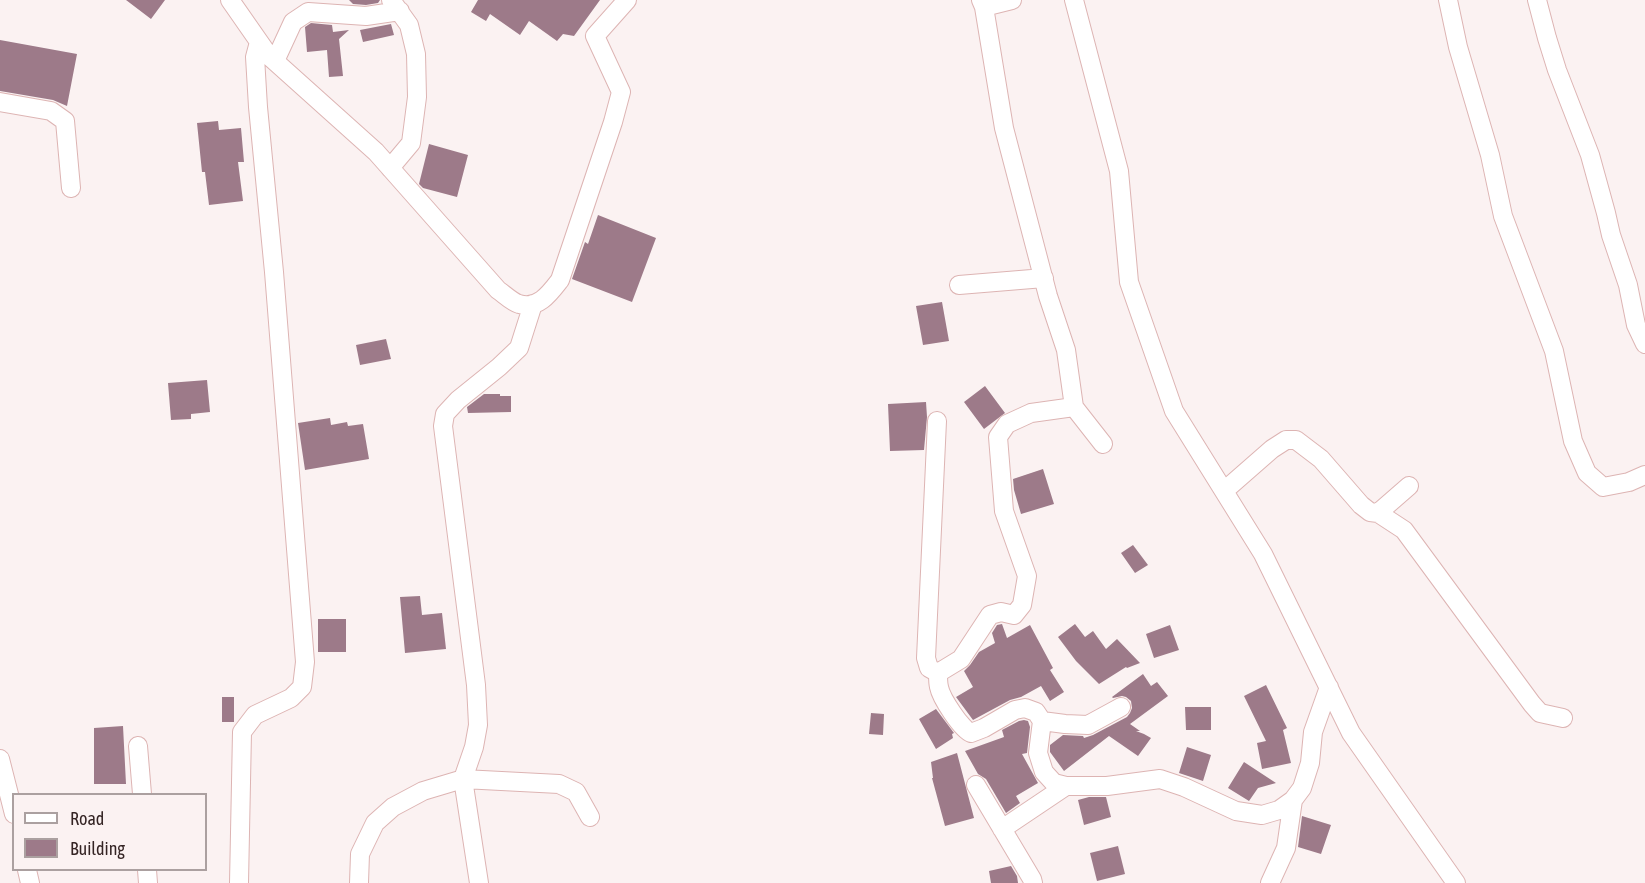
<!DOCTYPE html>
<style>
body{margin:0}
#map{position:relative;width:1645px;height:883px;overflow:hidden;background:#fbf2f2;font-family:"Asap Condensed",sans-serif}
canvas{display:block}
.legend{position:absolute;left:12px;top:793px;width:195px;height:78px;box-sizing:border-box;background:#fbf2f2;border:2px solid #aba0a0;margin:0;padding:8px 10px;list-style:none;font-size:18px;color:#342424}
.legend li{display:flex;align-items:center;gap:12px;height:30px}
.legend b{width:30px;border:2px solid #aba0a0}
</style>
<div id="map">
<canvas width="1645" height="883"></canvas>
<ul class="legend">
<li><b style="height:8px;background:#fff"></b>Road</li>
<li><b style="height:16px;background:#9d7a89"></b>Building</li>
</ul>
</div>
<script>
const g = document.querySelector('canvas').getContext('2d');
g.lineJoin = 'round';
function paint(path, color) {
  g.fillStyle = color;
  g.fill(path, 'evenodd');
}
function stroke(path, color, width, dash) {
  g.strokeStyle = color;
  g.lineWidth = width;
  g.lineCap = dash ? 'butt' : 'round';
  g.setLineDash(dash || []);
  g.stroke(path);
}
paint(new Path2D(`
 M 126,0 L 165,0 L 151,19 Z
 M 349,0 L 380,0 L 378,3 L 366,5 L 353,4 Z
 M 478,0 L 600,0 L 574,36 L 563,34 L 557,41 L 529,21 L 520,35 L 490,14 L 486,21 L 471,12 Z
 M 311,23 L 332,25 L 333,32 L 349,30 L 339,39 L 343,76 L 329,77 L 327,50 L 307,52 L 305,27 Z
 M 391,24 L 394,35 L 363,42 L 360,30 Z
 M 0,40 L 77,54 L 67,106 L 53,100 L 0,91 Z
 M 218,121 L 219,130 L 241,128 L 244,162 L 238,162 L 243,201 L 209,205 L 205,172 L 202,172 L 197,123 Z
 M 429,144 L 468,155 L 457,197 L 423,188 L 419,184 Z
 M 598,215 L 656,238 L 632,302 L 572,279 L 585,242 L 588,244 Z
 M 942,302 L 949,341 L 923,345 L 916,306 Z
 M 386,339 L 391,359 L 360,365 L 356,345 Z
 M 207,380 L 210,412 L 191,414 L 191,419 L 171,420 L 168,383 Z
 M 985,386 L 1005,413 L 984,429 L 964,402 Z
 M 484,394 L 500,394 L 500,396 L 511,396 L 511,412 L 468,413 L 467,407 Z
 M 926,402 L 927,417 L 924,450 L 890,451 L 888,404 Z
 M 330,418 L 331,425 L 347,422 L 348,426 L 363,424 L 369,459 L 305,470 L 298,423 Z
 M 1043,469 L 1054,504 L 1021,514 L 1014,490 L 1013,479 Z
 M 1133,545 L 1148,565 L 1135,573 L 1121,553 Z
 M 420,596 L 422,615 L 442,613 L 446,649 L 405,653 L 400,597 Z
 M 318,619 L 346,619 L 346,652 L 318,652 Z
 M 1002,624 L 1007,638 L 1030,625 L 1053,668 L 1050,670 L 1064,692 L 1050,701 L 1041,686 L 1021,697 L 1010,700 L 973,720 L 956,697 L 973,687 L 964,671 L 970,665 L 979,652 L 995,643 L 992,633 L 997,625 Z
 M 1075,624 L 1085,637 L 1093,631 L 1106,649 L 1117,639 L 1140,663 L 1127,668 L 1126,667 L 1099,684 L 1076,661 L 1058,637 Z
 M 1170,625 L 1179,650 L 1154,658 L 1146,634 Z
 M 1143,674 L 1151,686 L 1157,682 L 1168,696 L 1130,724 L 1140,731 L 1136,731 L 1144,734 L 1151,738 L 1138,756 L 1109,736 L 1064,771 L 1050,752 L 1050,745 L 1063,735 L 1083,736 L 1084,738 L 1093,735 L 1127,717 L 1130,713 L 1132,708 L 1131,701 L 1126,697 L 1122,696 L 1113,698 L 1112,697 Z
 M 1266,685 L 1287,728 L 1283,730 L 1291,763 L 1262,769 L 1257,743 L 1266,741 L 1244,696 Z
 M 222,697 L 234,697 L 234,722 L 222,722 Z
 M 1185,707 L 1211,707 L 1211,730 L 1186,730 Z
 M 936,709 L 954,733 L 952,734 L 953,738 L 936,749 L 919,719 Z
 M 871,713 L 884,714 L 883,735 L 869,734 Z
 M 1024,720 L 1028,721 L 1030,727 L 1027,753 L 1022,754 L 1038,783 L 1016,796 L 1020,803 L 1006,813 L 986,779 L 978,774 L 965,751 L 1004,737 L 1002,730 L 1019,721 Z
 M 123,726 L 126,784 L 94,784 L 94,728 Z
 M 1187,747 L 1211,755 L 1203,781 L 1179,773 Z
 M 957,753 L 974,818 L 945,826 L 932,778 L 933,778 L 931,762 Z
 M 1244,762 L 1276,783 L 1258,788 L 1249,801 L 1228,788 Z
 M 1089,797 L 1106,797 L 1111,817 L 1084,825 L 1078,800 Z
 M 1302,816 L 1331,825 L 1321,854 L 1298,847 Z
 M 1118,846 L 1125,874 L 1097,881 L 1090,853 Z
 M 1011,866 L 1017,876 L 1018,883 L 991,883 L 989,871 Z`), '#9d7a89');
const minor = new Path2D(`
 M 230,0 L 269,56 L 376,152 L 498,290 C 504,294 512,302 519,304 C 538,310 550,293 560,280 L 613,122 L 621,92 L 595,36 L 627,0
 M 981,0 L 984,7 L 1004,128 L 1048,296 L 1066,350 L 1074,407 L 1103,444
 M 1074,0 L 1119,171 L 1129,282 L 1174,411 L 1263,554 L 1351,733 L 1456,883
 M 1448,0 L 1458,47 L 1490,155 L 1503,216 L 1554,351 L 1573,441 L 1587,473 L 1603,487 L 1629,482 L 1645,475
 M 1537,0 L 1547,38 L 1557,70 L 1590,155 L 1606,213 L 1611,235 L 1628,285 L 1636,325 L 1645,344
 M 984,7 L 1012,0
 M 275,61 L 293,22 L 308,12 L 366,16 L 400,11
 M 0,102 L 51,111 L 65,121 L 71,188
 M 390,168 L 411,143 L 417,97 L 416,54 L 409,25 L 391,0
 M 959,285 L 1044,278
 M 937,421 L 926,658 L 929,668 L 938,673 L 961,659 L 990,615 L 1001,612 L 1014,615 L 1022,605 L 1027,576 L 1004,511 L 998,437 L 1007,424 L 1031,413 L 1074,407
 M 1224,491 L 1272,449 L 1286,440 L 1296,440 L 1321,459 L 1361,505 L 1370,512 L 1378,513 L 1409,486
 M 1378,513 L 1404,530 L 1532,704 L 1540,713 L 1563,718
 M 938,673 C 938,677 938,683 939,687 C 941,698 962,730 971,733 L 984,728 L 1015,710 L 1025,708 L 1036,712 L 1042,721 L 1038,753 L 1044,772 L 1054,783 L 1066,786 L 1107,786 L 1160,779 L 1184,787 L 1236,811 L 1262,815 L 1279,810 L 1293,800 L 1302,788 L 1310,763 L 1313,732 L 1329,687
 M 1042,721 L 1065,724 L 1088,725 L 1121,707
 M 138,746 L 142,794
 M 0,759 L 14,814
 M 976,785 L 1032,879 L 1033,883
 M 1002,829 L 1066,786
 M 27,870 L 30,883
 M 147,870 L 148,883
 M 239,883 L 242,732 L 255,715 L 291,698 L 302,687 L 305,662 L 274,272 L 258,107 L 255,57 L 259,42
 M 359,883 L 360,854 L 375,823 L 393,807 L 423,791 L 463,779 L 559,784 L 576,792 L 590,817
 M 479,883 L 463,779 L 474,747 L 478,725 L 476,685 L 443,426 L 445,414 L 458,400 L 499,367 L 519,348 L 533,304
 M 1270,883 L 1286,848 L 1293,800`);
stroke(minor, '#ddb4b3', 20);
stroke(minor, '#fff', 18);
</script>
